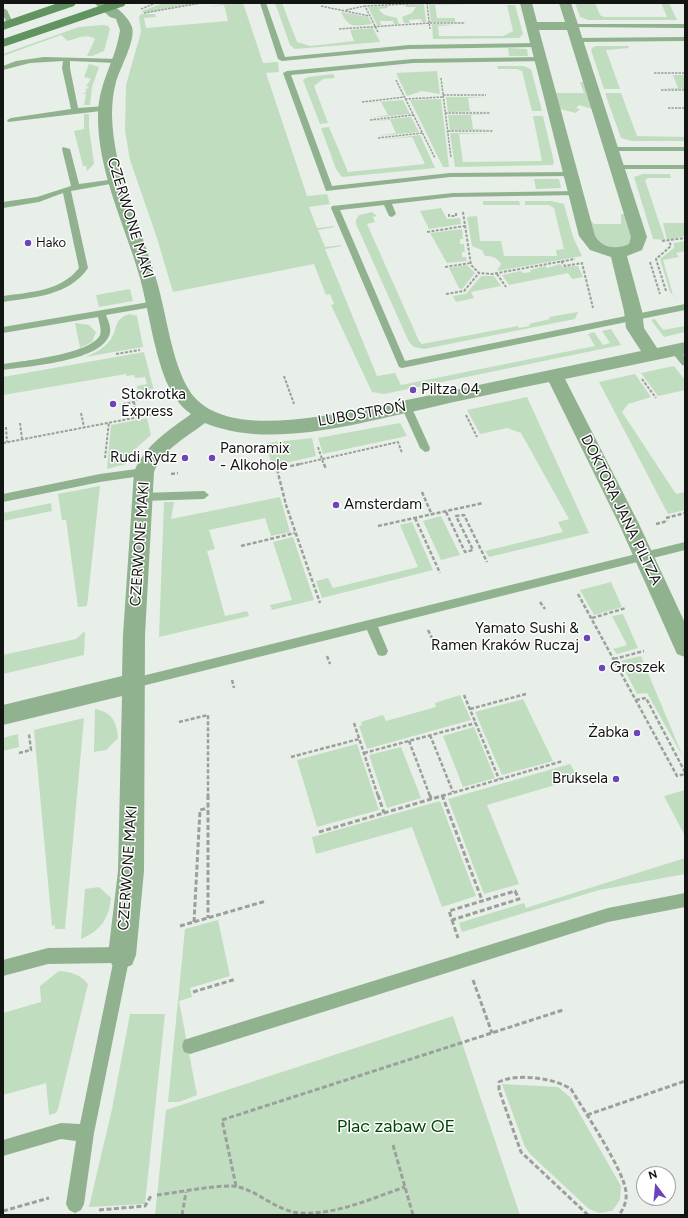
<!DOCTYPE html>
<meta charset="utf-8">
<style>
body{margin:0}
#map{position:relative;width:688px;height:1218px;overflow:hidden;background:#e8eee8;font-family:Figtree,sans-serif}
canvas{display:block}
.frame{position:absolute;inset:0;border:4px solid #131513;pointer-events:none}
.north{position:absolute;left:636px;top:1166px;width:40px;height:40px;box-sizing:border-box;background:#fff;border:1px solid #a1a1a1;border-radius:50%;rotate:344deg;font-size:11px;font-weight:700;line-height:16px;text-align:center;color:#131513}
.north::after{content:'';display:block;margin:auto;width:14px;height:18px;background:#6c45bd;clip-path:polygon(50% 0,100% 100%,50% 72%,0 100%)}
</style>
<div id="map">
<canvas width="688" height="1218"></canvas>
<div class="frame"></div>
<div class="north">N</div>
</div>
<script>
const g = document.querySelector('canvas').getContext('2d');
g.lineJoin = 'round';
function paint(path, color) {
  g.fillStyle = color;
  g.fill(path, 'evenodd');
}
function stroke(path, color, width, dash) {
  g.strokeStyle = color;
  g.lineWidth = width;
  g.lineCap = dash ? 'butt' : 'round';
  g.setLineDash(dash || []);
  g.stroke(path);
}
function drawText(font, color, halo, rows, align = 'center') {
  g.font = font + ' Figtree,sans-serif';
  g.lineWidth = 3;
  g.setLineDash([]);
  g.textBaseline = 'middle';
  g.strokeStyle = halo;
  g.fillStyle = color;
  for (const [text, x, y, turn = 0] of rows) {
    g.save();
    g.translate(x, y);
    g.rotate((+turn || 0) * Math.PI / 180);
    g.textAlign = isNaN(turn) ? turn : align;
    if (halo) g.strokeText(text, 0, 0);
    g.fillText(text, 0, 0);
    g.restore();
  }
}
paint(new Path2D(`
 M 163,3 L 197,3 L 144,13 L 142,11 Z
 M 227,3 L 243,3 L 263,63 L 278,62 L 279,72 L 266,73 L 307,196 L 327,194 L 330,204 L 309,207 L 317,228 L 334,226 L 335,227 L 318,230 L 325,247 L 342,245 L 342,246 L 325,249 L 377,376 L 395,373 L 401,385 L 595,346 L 588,334 L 594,332 L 603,345 L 610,343 L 602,331 L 611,329 L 621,345 L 384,394 L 372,392 L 331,305 L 334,304 L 330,294 L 326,295 L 314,264 L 173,292 L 157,238 L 130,160 L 125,131 L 126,85 L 141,32 L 139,17 L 141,14 L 155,14 L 156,17 L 144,18 L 146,28 L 228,21 L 224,5 L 210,7 Z
 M 275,3 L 282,3 L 297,42 L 310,46 L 354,41 L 350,30 L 373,28 L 380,42 L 295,49 L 290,45 Z
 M 575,3 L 595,3 L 600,15 L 604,17 L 667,17 L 661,3 L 669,3 L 677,20 L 588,20 L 580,17 Z
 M 424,4 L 426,22 L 422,22 L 421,19 L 409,20 L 410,23 L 404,23 L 402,17 L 412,13 L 416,7 L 406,7 L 405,5 Z
 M 429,4 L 467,5 L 435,5 L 437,18 L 455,18 L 455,22 L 431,22 Z
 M 507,5 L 515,5 L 523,34 L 519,38 L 433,39 L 432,24 L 455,25 L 438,26 L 439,36 L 503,36 L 513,31 Z
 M 387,6 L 388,8 L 379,9 C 382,16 390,16 397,18 L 399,24 L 394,24 L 393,21 L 380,21 L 381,25 L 377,25 L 368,7 Z
 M 341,12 L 368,17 L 372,24 C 354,26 349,29 341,12 Z
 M 103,25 L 108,26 L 110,29 L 104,51 L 92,56 L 87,56 L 95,39 C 87,33 77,38 68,41 L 61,35 L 3,56 L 3,54 L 79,27 Z
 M 597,46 L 628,46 L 629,48 L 606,50 L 620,89 L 604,89 L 591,50 L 593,47 Z
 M 508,48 L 527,49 L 528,56 L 509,56 Z
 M 89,64 L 99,67 L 92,87 L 90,105 L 84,105 L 86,94 L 83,94 L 87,91 L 85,90 L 89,87 L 86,86 L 91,79 L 84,77 Z
 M 497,66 L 523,66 L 531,69 L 542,111 L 532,111 L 522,71 L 517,69 L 498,69 Z
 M 437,71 L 440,94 L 422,91 L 407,96 L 396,73 Z
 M 333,74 L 335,78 L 323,79 L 314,86 L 328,123 L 320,124 L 303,80 L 308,77 Z
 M 655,75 L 685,75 L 685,89 L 661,89 L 678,88 L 673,75 Z
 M 580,82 L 584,82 L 592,109 L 579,105 L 576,108 L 580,109 L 576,113 L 560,109 L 555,93 L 584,93 Z
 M 605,93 L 621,93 L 637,136 L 685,137 L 685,141 L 632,141 L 621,138 Z
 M 446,97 L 487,97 L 468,98 L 470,111 L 489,111 L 448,112 Z
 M 441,99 L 449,167 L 443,167 L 410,100 Z
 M 403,100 L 410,114 L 370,118 L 388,115 L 381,102 L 363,103 Z
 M 84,114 L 89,114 L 89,128 L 94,164 L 87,171 L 86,166 L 83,166 L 74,131 L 84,129 Z
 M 490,114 L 471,115 L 473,129 L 493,130 L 450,130 L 448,115 Z
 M 533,116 L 543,116 L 554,162 L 553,165 L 455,167 L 450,133 L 493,133 L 459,134 L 463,162 L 542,161 Z
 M 411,117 L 419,132 L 377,136 L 396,133 L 390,120 L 371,121 Z
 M 329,127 L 348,172 L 425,164 L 412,137 L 379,140 L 420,135 L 435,168 L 342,177 L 336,169 L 321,128 Z
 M 670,174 L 671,178 L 648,178 L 645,180 L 665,240 L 653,239 L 634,177 L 643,174 Z
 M 534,179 L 559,179 L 561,188 L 536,189 Z
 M 483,201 L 519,201 L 520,205 L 483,205 Z
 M 525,201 L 552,201 L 564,204 L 573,237 L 582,256 L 497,271 L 501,264 C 497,257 492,256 485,256 L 482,250 L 472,246 L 467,217 L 477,216 L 480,241 L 501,241 L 504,256 L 557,256 L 556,250 L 564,249 L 554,208 L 549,205 L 525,205 Z
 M 441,208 L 447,219 L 460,218 L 461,224 L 429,229 L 420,211 Z
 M 372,212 L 377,216 L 373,217 L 375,222 L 367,224 L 419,341 L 422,344 L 518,326 L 519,328 L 530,326 L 529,324 L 550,319 L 549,317 L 578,312 L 575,319 L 424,349 L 414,347 L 409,342 L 356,224 L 356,220 L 359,215 Z
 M 621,214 L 625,214 L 632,237 L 631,243 C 619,252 606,246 595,240 L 588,218 L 594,224 L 621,224 Z
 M 663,223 L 685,223 L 685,236 L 667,240 Z
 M 462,229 L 463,239 L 460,239 L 460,244 L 464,244 L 465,252 L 462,252 L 462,257 L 466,257 L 467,261 L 447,263 L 430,233 Z
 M 685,241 L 685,251 L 676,253 L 679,257 L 663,260 L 673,295 L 676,296 L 675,297 L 670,292 L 660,259 L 674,248 L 674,243 Z
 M 560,264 L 563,267 L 578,266 L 583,277 L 572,279 L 568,273 L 509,285 L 502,275 L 521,271 L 523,273 L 531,272 L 530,270 L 545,266 L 547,268 Z
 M 467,265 L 475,273 L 462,289 L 459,288 L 449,268 Z
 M 481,276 L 494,276 L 501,286 L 471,292 L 474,298 L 456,302 L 453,296 L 466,294 Z
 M 130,289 L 133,301 L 99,307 L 96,295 Z
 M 129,314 L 137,316 L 143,347 L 85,357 C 95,353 105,348 111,339 C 118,328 113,320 129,314 Z
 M 655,319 L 663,330 L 685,326 L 685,332 L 664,337 L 651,320 Z
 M 75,323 L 89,325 L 96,332 L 92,342 L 80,348 Z
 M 144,352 L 154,391 L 148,392 L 148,390 L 138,392 L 137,386 L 147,384 L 145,377 L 135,378 L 134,375 L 126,376 L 126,374 L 3,395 L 3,377 Z
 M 674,366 L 685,380 L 685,390 L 658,396 L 641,373 Z
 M 635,374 L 651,397 L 628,404 L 622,412 L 676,494 L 685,492 L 685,510 L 668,514 L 599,382 Z
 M 527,397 L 589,533 L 489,557 L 485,551 L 563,532 L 558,522 L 569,519 L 521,433 L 507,428 L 480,434 L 467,410 Z
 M 147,418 L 151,435 L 133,451 L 126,464 L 107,469 L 111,425 Z
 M 400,423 L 407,436 L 323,454 L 318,438 Z
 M 312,438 L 316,456 L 272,466 L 266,443 Z
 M 100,486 L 87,606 L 78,607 L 66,520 L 62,520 L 58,494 Z
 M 280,497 L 290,532 L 271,536 L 265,518 L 209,530 L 215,549 L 207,551 L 225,616 L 247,611 L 249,616 L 159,637 L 164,502 L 174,502 L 171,519 Z
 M 51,503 L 52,511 L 3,521 L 3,513 Z
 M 441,516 L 460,555 L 441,560 L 423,521 Z
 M 412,522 L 433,570 L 322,598 L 316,581 L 328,578 L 333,588 L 418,567 L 400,525 Z
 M 293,537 L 314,600 L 272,610 L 270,605 L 292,600 L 273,542 Z
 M 611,582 L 622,607 L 594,615 L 580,590 Z
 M 623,614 L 638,648 L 617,654 L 613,649 L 627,645 L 612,616 Z
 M 85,631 L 84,655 L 3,674 L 3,655 L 76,639 Z
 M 641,656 L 683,757 L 647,693 L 637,694 L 620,661 Z
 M 460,695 L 471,720 L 367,749 L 359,726 L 362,725 L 361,722 L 383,715 L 386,721 L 436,707 L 435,703 Z
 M 523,699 L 553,761 L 502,775 L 475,712 Z
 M 95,709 C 112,712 117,722 118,738 L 106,750 L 94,752 Z
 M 84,718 L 65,929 L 55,929 L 55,925 L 52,926 L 34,730 Z
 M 474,727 L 495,778 L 463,787 L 443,736 Z
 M 18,734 L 19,747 L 3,751 L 3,738 Z
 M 357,744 L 379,810 L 317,827 L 297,760 Z
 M 401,747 L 421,798 L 387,808 L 369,755 Z
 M 570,764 L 579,778 L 487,805 L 519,884 L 484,894 L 448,799 Z
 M 685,790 L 685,836 L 664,796 Z
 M 440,801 L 476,896 L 442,907 L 412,827 L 316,854 L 312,837 Z
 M 685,858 L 685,874 L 599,890 L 462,932 L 459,923 L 524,903 L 526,908 Z
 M 99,887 L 111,898 C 109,919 100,931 81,939 L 85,889 Z
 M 218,920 L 230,976 L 190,988 L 192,997 L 179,1001 L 197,1095 L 179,1102 L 168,1102 L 185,929 Z
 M 59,971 C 71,972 80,974 88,984 L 58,1109 L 56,1113 L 49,1115 L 46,1083 L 3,1095 L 3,1013 L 41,1002 L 40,986 Z
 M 130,1014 L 165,1014 L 145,1204 L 89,1207 L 112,1109 Z
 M 453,1016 L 520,1215 L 155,1215 L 166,1110 Z
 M 502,1084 L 558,1087 L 570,1097 L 621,1186 L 620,1200 L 612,1211 L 599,1213 L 589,1209 L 530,1154 L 525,1147 Z`), '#c1ddc0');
stroke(new Path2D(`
 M 427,3 L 470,3
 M 321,6 L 369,16
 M 141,9 L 156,3
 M 346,10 L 365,6
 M 144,13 L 201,3
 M 339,29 L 429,23 L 465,23
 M 378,32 L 365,6 L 427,3 L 430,29
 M 654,73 L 685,73
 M 441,78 L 451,158
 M 396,80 L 435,158
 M 661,90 L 685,90
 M 443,95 L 486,95
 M 405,99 L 443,97
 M 362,102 L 405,97
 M 668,108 L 685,108
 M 445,113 L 490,113
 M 370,120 L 413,115
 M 448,131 L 493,131
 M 378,138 L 422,133`), '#9ca09c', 1.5, [2.5, 1]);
stroke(new Path2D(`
 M 463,212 L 471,265 L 479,273 L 492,274 L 575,259
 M 449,214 L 449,216 L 456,216 L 456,212
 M 427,232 L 465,226
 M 662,241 L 685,238
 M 561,261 L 565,266 L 582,263 L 593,308
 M 650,262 L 660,294
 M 445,267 L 471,263
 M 497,274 L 506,287
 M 666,291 L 656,259 L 671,246 L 669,241
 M 446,294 L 464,291 L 479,273
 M 116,354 L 140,350
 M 284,376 L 294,404
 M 642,379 L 656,398
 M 134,402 L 137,417
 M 123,404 L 134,402 L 138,397 L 155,395
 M 81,413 L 84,427
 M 466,415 L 477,437
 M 20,423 L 22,439
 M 6,427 L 7,442
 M 3,443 L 165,412
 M 318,447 L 324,465
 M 105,458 L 109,422
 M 296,465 L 398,442 L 402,453`), '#9ca09c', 2, [3, 1.5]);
stroke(new Path2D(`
 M 300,464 L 277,469 L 286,505 L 320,603
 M 324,464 L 326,469
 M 171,474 L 178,473
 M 422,492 L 432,515
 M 446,512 L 465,552 L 473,550 L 456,516 L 464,515 L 487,562
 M 415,518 L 440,573
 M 666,518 L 685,513
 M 656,524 L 668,521
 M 378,526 L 483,503
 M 241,546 L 295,533
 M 578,594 L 677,776 L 685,774
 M 540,602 L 545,609
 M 592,618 L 626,608
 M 428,630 L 432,638
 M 327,656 L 330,664
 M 614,659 L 644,651
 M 232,680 L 234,688
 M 464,695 L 499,779
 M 636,700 L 646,698 L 685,772
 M 470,709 L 526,694
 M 179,722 L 208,715 L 208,796
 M 354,723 L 378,796
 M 430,735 L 453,792
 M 409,741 L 430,796
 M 19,753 L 31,750 L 29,734
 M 364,753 L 476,723
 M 291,757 L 359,739
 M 442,796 L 563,761`), '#9ca09c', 2.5, [4, 2]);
stroke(new Path2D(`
 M 208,795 L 208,918
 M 378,795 L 384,813
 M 430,795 L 431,799
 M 442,795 L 482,900
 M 319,832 L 445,795
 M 515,891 L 519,899 L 452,920 L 449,911 Z
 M 452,920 L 458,938
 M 194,922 L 200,810 L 208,808
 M 180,926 L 266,901
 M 473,980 L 492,1033
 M 193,992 L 236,979
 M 587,1115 L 685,1081
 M 393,1145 L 413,1215
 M 236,1186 L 222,1120 L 563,1010
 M 157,1195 C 176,1193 223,1183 239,1187 C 261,1193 278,1212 301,1213 C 337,1215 372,1198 405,1187
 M 99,1210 L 145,1206 L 151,1196
 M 3,1211 L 49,1198
 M 182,1215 L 186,1192
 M 588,1215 L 521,1152 L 499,1090 L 499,1082 C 517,1073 554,1078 571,1089 C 584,1111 624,1170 626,1192 C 627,1201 624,1208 619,1215`), '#9ca09c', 3, [5, 2.5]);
paint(new Path2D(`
 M 260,3 L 266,3 L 285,57 L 409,45 L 537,43 L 541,45 L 537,47 L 409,49 L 282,61 L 278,59 Z
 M 3,8 L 7,10 L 13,23 L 12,24 L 7,23 L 3,15 Z
 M 573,24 L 685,24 L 685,28 L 571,27 L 571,25 Z
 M 685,37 L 685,41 L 577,42 L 574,40 L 577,38 Z
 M 44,57 L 119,59 L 120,61 L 116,63 L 70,61 L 70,68 L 78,108 L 106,106 L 109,106 L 109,110 L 8,122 L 7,120 L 11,118 L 71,109 L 62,68 L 63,61 L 30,63 L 3,70 L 3,66 L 16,61 Z
 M 541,57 L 544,57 L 544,61 L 413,63 L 291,75 L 332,186 L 450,173 L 570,172 L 573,172 L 573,176 L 450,177 L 326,191 L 283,73 L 287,71 L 413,59 Z
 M 63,147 L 70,149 L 79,184 L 116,179 L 120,181 L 116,183 L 71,191 L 88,268 C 69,296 34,297 3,302 L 3,296 C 31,292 61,291 79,268 L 63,193 L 39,202 L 3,208 L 3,202 L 37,197 L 71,186 L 62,149 Z
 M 608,147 L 685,147 L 685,151 L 611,151 L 607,149 Z
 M 614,165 L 685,165 L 685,169 L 614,169 Z
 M 576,191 L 580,193 L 579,195 L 453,197 L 392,204 L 396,214 L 392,217 L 389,216 L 384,205 L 340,210 L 405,361 L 685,304 L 685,310 L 402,368 L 399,367 L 331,208 L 332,206 L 453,193 Z
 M 155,301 L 158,302 L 158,306 L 106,315 C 109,322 112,330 109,336 C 98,362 28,366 3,370 L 3,364 C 23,361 91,354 100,335 C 102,330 99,322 98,317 L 3,333 L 3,327 Z
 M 675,347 C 684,349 685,358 685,366 L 682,365 L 670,350 Z
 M 406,402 L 411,406 L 430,448 L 429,451 L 425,452 L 420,448 L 401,406 Z
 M 144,468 L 149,472 L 148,475 L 100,482 L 3,502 L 3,494 L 100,474 Z
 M 204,491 L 209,495 L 204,499 L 142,501 L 136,497 L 142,493 Z
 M 685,542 L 685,550 L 378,627 L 388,651 L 386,655 L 382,656 L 378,655 L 367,630 L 134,688 L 130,687 L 128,683 L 130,679 L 134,678 Z
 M 685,893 L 685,907 L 608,922 L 190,1054 L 184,1052 L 182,1046 L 184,1040 L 190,1038 L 608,908 Z
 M 122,947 L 127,950 L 130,955 L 94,1133 L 84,1204 L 81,1210 L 75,1213 L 69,1210 L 66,1204 L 76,1141 L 61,1139 L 3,1156 L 3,1140 L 61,1123 L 80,1124 L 113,963 L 48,964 L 3,976 L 3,960 L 48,948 Z`), '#90b28e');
paint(new Path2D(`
 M 94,3 C 98,3 102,2 106,3 C 115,4 129,18 132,27 C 136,40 120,68 116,82 C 113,93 112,104 112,115 C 113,173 142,228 157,282 C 167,316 171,360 189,390 C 194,398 201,404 209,409 C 249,431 316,417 359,410 L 641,351 L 626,328 L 624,311 L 611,257 L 590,250 L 579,236 L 520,3 L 532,3 L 537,22 L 565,22 L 559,3 L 571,3 L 647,237 L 642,250 L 627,256 L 642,311 L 644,328 L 657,348 L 685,342 L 685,354 L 565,379 L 639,524 L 685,623 L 685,657 L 677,654 L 619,524 L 549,382 C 507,391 465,399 424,409 C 358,423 270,450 205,423 C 187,437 163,449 154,472 L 145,635 L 144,871 L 136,955 L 132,965 L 122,969 L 112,965 L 108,955 L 118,871 L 122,696 L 3,725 L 3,705 L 122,676 L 123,635 L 134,472 C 145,445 168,431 191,414 C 179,406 172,393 166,381 C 153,348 149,312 140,278 C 125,225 97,171 98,114 C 99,81 116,60 120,30 L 116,19 L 110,17 ZM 539,30 L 567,30 L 631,237 L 629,244 C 617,250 602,248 595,236 Z`), '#90b28e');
paint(new Path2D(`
 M 58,3 L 76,3 L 74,6 L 3,30 L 3,22 Z
 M 108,3 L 126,3 L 124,6 L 3,47 L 3,39 Z`), '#619460');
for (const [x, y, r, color] of [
 [28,243,4,"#6c45bd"],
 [413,390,4,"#6c45bd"],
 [113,404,4,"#6c45bd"],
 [185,458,4,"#6c45bd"],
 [212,458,4,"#6c45bd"],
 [336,505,4,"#6c45bd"],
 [587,638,4,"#6c45bd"],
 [602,668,4,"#6c45bd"],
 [637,733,4,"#6c45bd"],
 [616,779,4,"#6c45bd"]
]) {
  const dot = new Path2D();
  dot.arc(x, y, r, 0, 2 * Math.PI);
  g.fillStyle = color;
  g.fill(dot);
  stroke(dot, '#fff', 1.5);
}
drawText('13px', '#131513', '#fff', [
 ["Hako",36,243]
], 'left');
drawText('15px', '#131513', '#fff', [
 ["CZERWONE MAKI",130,218,73],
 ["LUBOSTROŃ",362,414,-10],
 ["DOKTORA JANA PILTZA",621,510,64],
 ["CZERWONE MAKI",140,544,-86],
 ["CZERWONE MAKI",128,868,-86]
]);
drawText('15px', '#131513', '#fff', [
 ["Piltza 04",421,390],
 ["Stokrotka",121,395],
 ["Express",121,412],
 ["Panoramix",220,449],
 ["- Alkohole",220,466],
 ["Rudi Rydz",177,458,"right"],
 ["Amsterdam",344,505],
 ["Yamato Sushi &",579,629,"right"],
 ["Ramen Kraków Ruczaj",579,646,"right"],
 ["Groszek",610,668],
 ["Żabka",629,733,"right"],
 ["Bruksela",608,779,"right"]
], 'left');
drawText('18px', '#014507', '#fff', [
 ["Plac zabaw OE",396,1127]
]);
</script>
